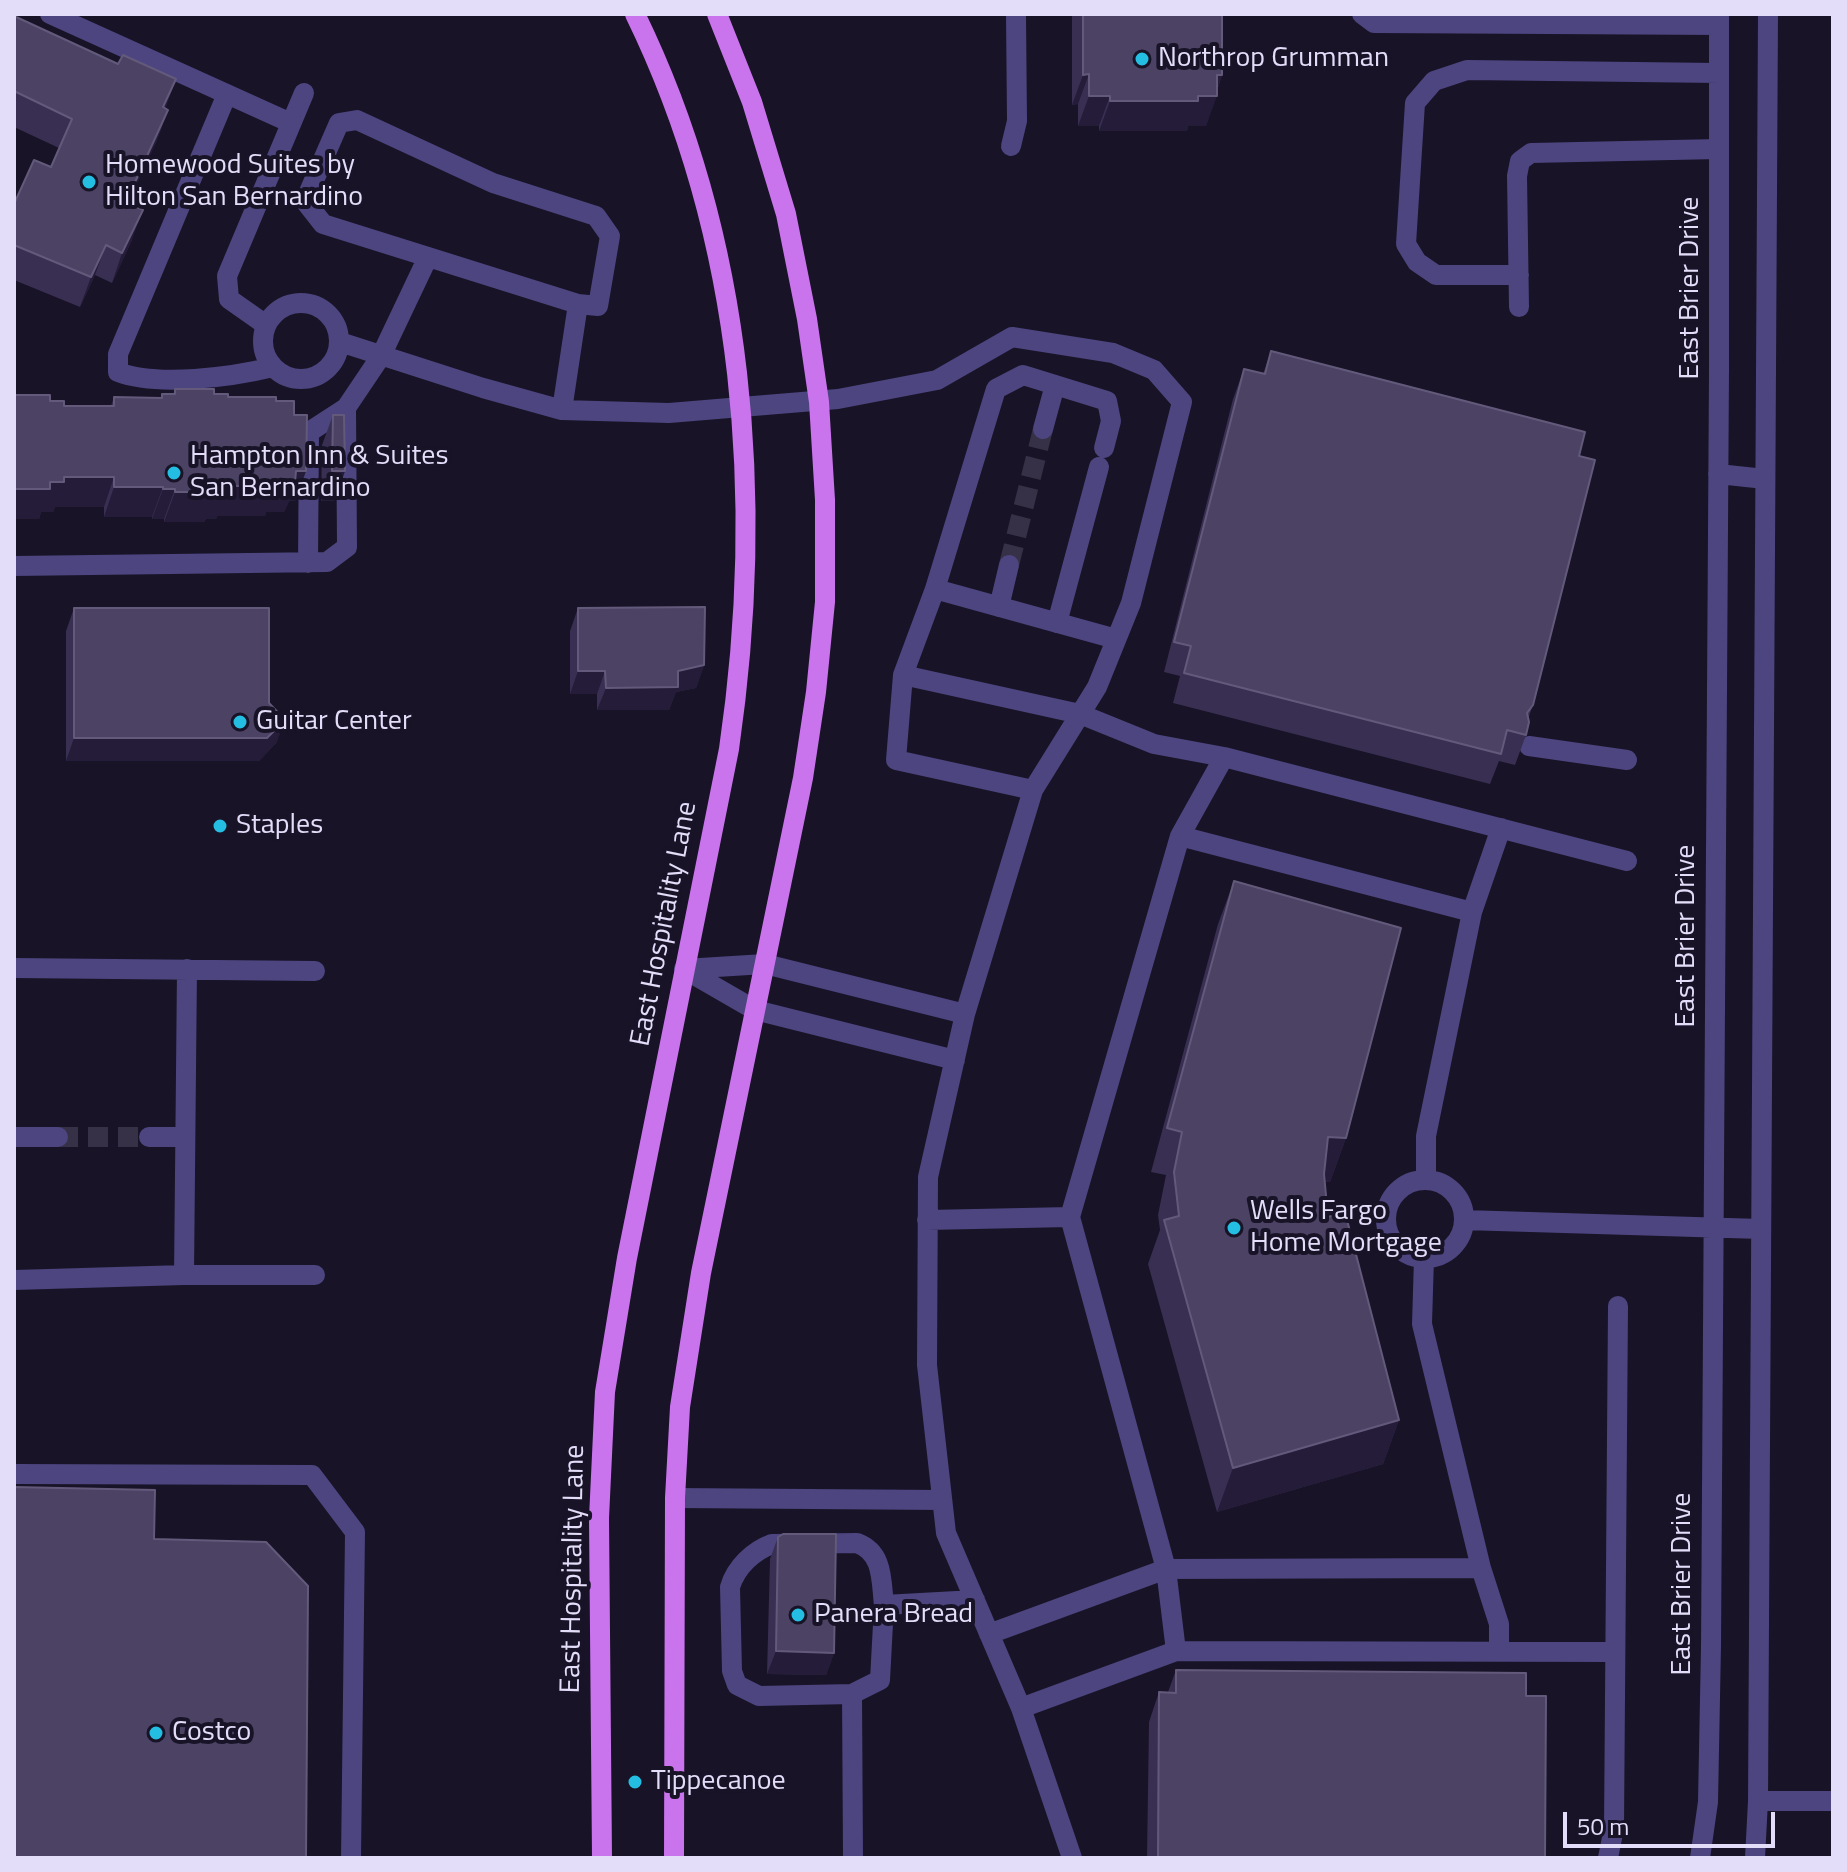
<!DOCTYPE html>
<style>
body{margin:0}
#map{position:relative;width:1847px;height:1872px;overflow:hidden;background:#181326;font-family:"Titillium Web",sans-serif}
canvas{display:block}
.frame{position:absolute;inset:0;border:16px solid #e3ddfa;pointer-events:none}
.scale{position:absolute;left:1563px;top:1812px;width:212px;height:36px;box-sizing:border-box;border:4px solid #e3ddfa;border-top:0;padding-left:10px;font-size:24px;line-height:28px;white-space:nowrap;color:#e3ddfa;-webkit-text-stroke:6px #181326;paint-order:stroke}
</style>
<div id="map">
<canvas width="1847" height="1872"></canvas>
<div class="frame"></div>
<div class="scale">50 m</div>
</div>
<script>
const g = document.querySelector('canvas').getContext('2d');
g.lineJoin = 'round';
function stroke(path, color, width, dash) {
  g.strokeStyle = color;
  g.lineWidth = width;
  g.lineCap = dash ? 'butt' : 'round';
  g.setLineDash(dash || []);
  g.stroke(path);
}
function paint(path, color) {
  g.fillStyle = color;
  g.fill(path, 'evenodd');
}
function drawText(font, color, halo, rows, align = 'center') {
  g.font = font + ' "Titillium Web",sans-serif';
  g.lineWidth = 8;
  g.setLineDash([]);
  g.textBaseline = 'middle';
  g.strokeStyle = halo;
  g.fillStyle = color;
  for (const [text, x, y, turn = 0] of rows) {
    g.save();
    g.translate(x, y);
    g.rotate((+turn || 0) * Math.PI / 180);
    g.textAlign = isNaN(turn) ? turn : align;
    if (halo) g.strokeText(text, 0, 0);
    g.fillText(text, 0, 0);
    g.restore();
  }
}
stroke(new Path2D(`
 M 1009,565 L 1043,429
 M 58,1137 L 149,1137`), '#363146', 20, [20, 10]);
stroke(new Path2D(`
 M 50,14 L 291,123
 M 1362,14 L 1374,23 L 1719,25
 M 227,94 L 118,354 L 118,372 C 157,387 232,377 273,367
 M 1011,146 L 1017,121 L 1016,14
 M 1519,275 L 1436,275 L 1417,262 L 1406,244 L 1415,103 L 1434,81 L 1467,70 L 1719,73
 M263 341a38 38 0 1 1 76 0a38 38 0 1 1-76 0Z
 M 1519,307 L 1517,176 L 1520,161 L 1531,153 L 1719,149
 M 266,325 L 229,299 L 227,276 L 304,93
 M 340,342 L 483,388 L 562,410 L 669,413 L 838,399 L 937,380 L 1012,337 L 1113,353 L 1154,370 L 1182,402 L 1131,603 L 1097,687 L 1033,790 L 965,1014 L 928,1177 L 927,1365 L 946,1533 L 1021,1708 L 1072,1858
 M 562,410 L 578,304 L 323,224 L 305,201 L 339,123 L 357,120 L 493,183 L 596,216 L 610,236 L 598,306 L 578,304
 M 1043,429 L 1055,385
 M 1718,474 L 1765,479
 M 308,563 L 309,432 L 346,408
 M 14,566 L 327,562 L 347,547 L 346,408 L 381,356 L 428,257
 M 935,589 L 996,389 L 1023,375 L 1107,401 L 1111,421 L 1104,448
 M 999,607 L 1009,565
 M 1057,623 L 1099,467
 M 903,675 L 1080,714 L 1154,744 L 1224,757 L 1627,861
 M 1529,746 L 1627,760
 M 1033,790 L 896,760 L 903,675 L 935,589 L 1116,639
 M 1180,836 L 1472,912
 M 14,968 L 315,971
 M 684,969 L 765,964 L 965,1014
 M 684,969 L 755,1010 L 955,1060
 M 14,1137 L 58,1137
 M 149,1137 L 185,1137
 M 1426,1179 L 1426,1136 L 1472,912 L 1501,828
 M1386 1219a39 39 0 1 1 78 0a39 39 0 1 1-78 0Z
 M 927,1220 L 1070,1217
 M 1464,1220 L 1761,1229
 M 1424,1258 L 1422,1324 L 1481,1568 L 1499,1624 L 1499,1651
 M 184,1275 L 187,969
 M 14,1280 L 184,1275 L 315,1275
 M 14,1474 L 312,1475 L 355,1532 L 351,1858
 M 675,1498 L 942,1500
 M 989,1634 L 1166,1569 L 1481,1568
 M 1176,1651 L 1166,1569 L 1070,1217 L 1180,836 L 1224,757
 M 852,1694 L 759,1696 L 737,1685 L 732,1671 L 730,1587 C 736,1567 753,1551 772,1544 L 857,1543 C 884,1553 881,1581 884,1605
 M 1021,1708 L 1176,1651 L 1614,1652
 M 1758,1801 L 1833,1801
 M 853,1858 L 852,1694 L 880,1680 L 884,1605 L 975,1600
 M 1608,1858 L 1614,1828 L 1618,1306
 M 1700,1858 L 1708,1802 L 1711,1646 L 1719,370 L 1719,14
 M 1755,1858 L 1758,1801 L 1768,14`), '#4c457f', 20);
stroke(new Path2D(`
 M 602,1858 L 599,1518 L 605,1392 L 627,1258 L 729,749 C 765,502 746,241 635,14
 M 674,1858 L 675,1498 L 680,1407 L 701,1273 L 803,778 L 816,692 L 825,602 L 825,500 L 819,402 L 807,319 L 786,214 L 752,102 L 717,14`), '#c973ec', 20);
paint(new Path2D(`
 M 1072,14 L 1222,14 L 1222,75 L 1206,126 L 1188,126 L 1187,131 L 1099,131 L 1099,126 L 1078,126 L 1078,104 L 1072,105 Z
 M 14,16 L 118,64 L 176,79 L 165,108 L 168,110 L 157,140 L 128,203 L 132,240 L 112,283 L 95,275 L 80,307 L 14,280 L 14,204 L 51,167 L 59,148 L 14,127 Z
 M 1271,351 L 1579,456 L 1533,705 L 1528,719 L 1526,735 L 1515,765 L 1499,761 L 1490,784 L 1173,703 L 1180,676 L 1164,672 L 1233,399 L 1244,369 L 1263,374 Z
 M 175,389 L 228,397 L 276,401 L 294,415 L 306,471 L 295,501 L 289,501 L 284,512 L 266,512 L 265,516 L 217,516 L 216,519 L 206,519 L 204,522 L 164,522 L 164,519 L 152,519 L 152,517 L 104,517 L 104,507 L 55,507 L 53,512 L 41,512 L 39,519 L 14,519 L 50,401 L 64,406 L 111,406 L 114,397 L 161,397 L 162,394 L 173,394 Z
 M 333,415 L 345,471 L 334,501 L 321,501 L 322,445 Z
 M 74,608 L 269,703 L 277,742 L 259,761 L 66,761 L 66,631 Z
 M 578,608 L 704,665 L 696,688 L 676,692 L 669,710 L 597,710 L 597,694 L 570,694 L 570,631 Z
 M 1234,881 L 1346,1138 L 1330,1182 L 1325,1182 L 1328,1217 L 1399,1420 L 1383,1464 L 1217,1512 L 1148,1264 L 1160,1230 L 1158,1215 L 1166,1175 L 1151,1172 L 1218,924 Z
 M 778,1537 L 834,1653 L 826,1675 L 767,1674 L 770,1559 Z
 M 1176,1670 L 1526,1696 L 1545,1858 L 1147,1858 L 1149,1722 L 1159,1692 L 1168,1692 Z`), '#392f52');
paint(new Path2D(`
 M 1089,74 L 1078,104 L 1072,105 L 1083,75 Z
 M 1217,75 L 1222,75 L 1215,96 L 1217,96 L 1206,126 L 1188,126 L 1187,131 L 1099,131 L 1110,101 Z
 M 176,79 L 165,110 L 163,107 Z
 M 1089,96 L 1110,96 L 1099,126 L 1078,126 Z
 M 168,110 L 157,140 L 115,232 L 126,202 Z
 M 143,210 L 132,240 L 112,283 L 122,253 Z
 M 106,245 L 95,275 L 80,307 L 91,277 Z
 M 296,471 L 306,471 L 295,501 L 289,501 L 284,512 L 266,512 L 265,516 L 217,516 L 216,519 L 206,519 L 204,522 L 164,522 L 175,492 L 215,489 L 227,486 L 276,482 Z
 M 332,471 L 345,471 L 334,501 L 321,501 Z
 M 64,477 L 114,477 L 104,507 L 55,507 L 53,512 L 41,512 L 39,519 L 14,519 L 14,489 L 50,482 Z
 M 114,487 L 163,487 L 152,517 L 104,517 Z
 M 163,489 L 175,489 L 164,519 L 152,519 Z
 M 704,665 L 696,688 L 676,692 L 669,710 L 597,710 L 606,688 Z
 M 578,671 L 605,671 L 597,694 L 570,694 Z
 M 285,720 L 277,742 L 259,761 L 66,761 L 74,738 Z
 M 1328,1137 L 1346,1138 L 1330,1182 L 1312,1181 Z
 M 1399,1420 L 1383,1464 L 1217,1512 L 1233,1468 Z
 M 776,1651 L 834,1653 L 826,1675 L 767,1674 Z`), '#241c39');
const building = new Path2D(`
 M 1083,14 L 1222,14 L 1222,75 L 1217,75 L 1217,96 L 1198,96 L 1198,101 L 1110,101 L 1110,96 L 1089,96 L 1089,74 L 1083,75 Z
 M 14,16 L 118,64 L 123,55 L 176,79 L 163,107 L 168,110 L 126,202 L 143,210 L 122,253 L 106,245 L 91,277 L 14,245 L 14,204 L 34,160 L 51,167 L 72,119 L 14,91 Z
 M 1271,351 L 1585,432 L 1579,456 L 1595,460 L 1533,705 L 1527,713 L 1529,722 L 1526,735 L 1507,730 L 1501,754 L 1184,673 L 1191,646 L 1174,642 L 1244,369 L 1265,374 Z
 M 175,389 L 214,389 L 214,394 L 228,394 L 228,397 L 276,397 L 276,401 L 294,401 L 294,415 L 307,415 L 306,471 L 296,471 L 295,482 L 276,482 L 276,486 L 227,486 L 227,489 L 215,489 L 215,492 L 175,492 L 175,489 L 163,489 L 163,487 L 114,487 L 114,477 L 64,477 L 64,482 L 50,482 L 50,489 L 14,489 L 14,395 L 50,395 L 50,401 L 64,401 L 64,406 L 114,406 L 114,397 L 162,398 L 162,394 L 175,394 Z
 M 333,415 L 344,415 L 345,471 L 332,471 Z
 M 705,607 L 704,665 L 678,671 L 678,687 L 606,688 L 605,671 L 578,671 L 578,608 Z
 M 74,608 L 269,608 L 269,703 L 285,720 L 267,738 L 74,738 Z
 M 1234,881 L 1401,928 L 1346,1138 L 1328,1137 L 1324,1174 L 1328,1217 L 1345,1212 L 1399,1420 L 1233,1468 L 1164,1220 L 1179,1216 L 1174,1172 L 1182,1132 L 1167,1128 Z
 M 14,1487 L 155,1490 L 154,1539 L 266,1542 L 308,1586 L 306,1858 L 14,1858 Z
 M 783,1534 L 836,1534 L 834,1653 L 776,1651 L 778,1537 Z
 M 1176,1670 L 1526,1673 L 1526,1696 L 1546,1696 L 1545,1858 L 1158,1858 L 1159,1692 L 1176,1693 Z`);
paint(building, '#4b4264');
stroke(building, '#635a7b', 2);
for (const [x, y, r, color] of [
 [1142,59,8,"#23bee1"],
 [89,182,8,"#23bee1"],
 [174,473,8,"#23bee1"],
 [240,722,8,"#23bee1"],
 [220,826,8,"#23bee1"],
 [1234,1228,8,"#23bee1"],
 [798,1615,8,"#23bee1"],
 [156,1733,8,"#23bee1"],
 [635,1782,8,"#23bee1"]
]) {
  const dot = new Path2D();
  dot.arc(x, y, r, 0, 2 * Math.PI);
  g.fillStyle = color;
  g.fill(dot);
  stroke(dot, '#181326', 3);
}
drawText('28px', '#e3ddfa', '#181326', [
 ["Northrop Grumman",1158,59],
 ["Homewood Suites by",105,166],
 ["Hilton San Bernardino",105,198],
 ["Hampton Inn & Suites",190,457],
 ["San Bernardino",190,489],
 ["Guitar Center",256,722],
 ["Staples",236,826],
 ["Wells Fargo",1250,1212],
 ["Home Mortgage",1250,1244],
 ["Panera Bread",814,1615],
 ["Costco",172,1733],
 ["Tippecanoe",651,1782]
], 'left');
drawText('28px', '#e3ddfa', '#181326', [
 ["East Brier Drive",1691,288,-90],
 ["East Hospitality Lane",665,924,-79],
 ["East Brier Drive",1687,936,-90],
 ["East Hospitality Lane",574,1569,-89],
 ["East Brier Drive",1683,1584,-90]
]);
</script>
